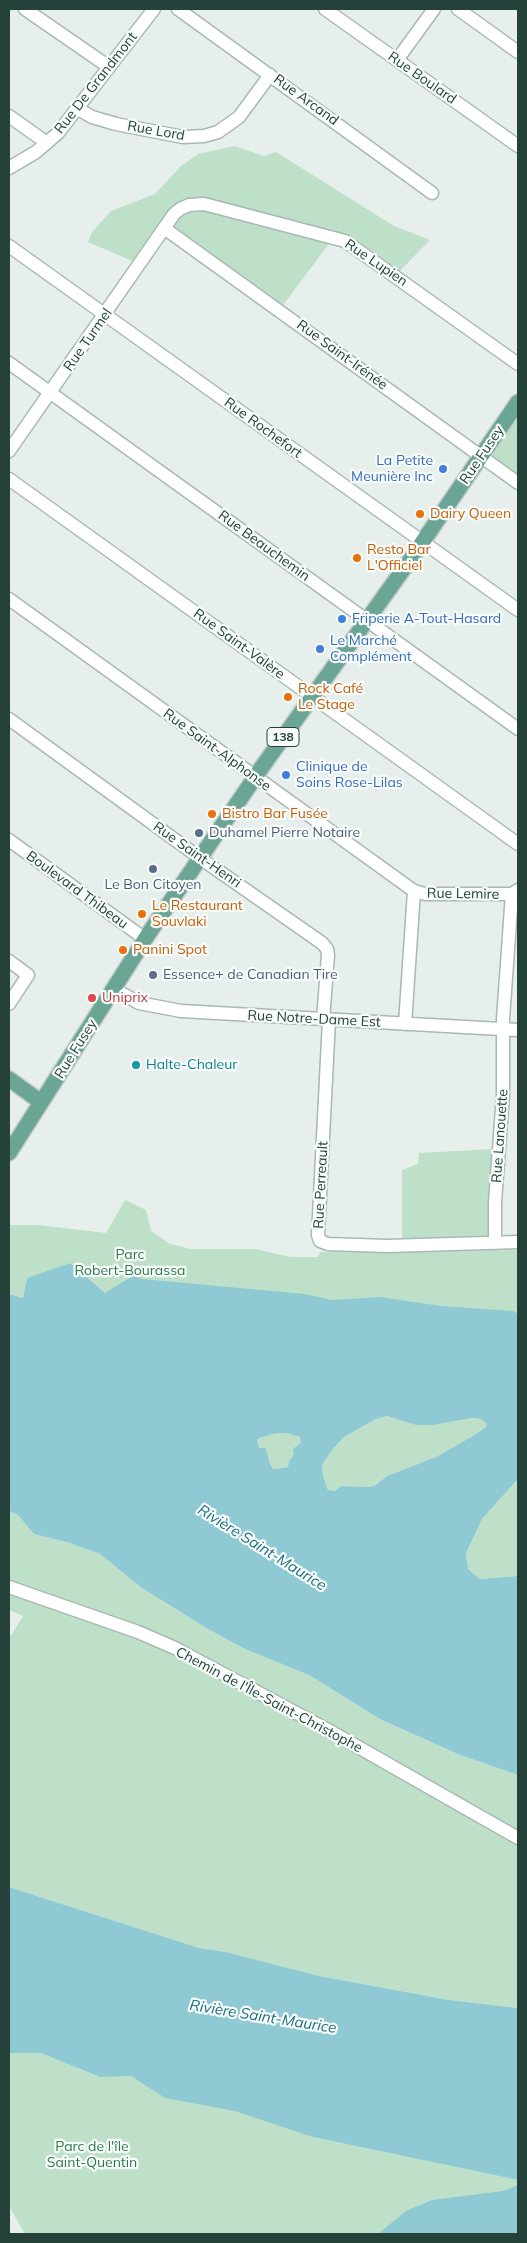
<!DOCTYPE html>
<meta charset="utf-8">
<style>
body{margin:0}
#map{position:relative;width:527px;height:2243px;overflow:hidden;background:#e6efeb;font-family:Mulish,sans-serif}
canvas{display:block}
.frame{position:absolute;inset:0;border:10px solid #24423a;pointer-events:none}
</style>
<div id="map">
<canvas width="527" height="2243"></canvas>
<div class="frame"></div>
</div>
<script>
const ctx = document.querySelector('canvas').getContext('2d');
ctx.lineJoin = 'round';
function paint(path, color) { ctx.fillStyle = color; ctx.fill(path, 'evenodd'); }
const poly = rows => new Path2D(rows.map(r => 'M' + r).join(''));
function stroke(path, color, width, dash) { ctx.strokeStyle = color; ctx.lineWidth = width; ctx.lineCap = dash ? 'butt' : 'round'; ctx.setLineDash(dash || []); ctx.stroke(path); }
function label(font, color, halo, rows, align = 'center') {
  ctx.font = font + ' Mulish,sans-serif'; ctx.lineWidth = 4.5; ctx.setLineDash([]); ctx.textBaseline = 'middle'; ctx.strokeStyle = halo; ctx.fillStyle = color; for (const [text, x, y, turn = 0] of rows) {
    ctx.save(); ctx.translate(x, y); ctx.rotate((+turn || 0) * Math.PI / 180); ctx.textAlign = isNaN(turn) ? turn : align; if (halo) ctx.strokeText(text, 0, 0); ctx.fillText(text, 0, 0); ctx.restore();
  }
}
const green = poly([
 [235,146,264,156,276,152,394,226,430,240,391,280,331,241,277,313,162,231,139,264,88,242,92,232,111,211,155,194,181,166,198,154],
 [518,412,518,481,487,458],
 [494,1149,491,1244,402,1243,402,1170,418,1164,419,1153],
 [125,1200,146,1210,151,1231,170,1244,191,1249,256,1249,291,1257,318,1257,320,1252,518,1250,518,1320,97,1300,70,1263,27,1278,23,1298,9,1294,9,1225,38,1225,106,1233],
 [387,1416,417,1425,433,1425,472,1418,481,1419,487,1424,485,1428,471,1437,436,1457,387,1476,377,1485,370,1487,341,1486,335,1491,328,1490,323,1476,322,1465,332,1450,344,1437,376,1419],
 [287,1433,300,1437,301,1443,289,1461,288,1467,273,1469,270,1464,267,1452,259,1448,257,1439,273,1434],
 [518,1479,518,1576,480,1579,468,1569,466,1553,482,1519],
 [9,1511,18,1515,34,1534,70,1543,100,1554,142,1588,208,1629,245,1649,309,1675,380,1719,460,1755,518,1775,518,2008,449,2000,319,1976,226,1952,199,1948,9,1887,9,1639,23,1616,9,1610],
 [9,2053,41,2053,100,2077,155,2065,313,2137,518,2180,518,2234,25,2234,9,2206]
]);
const water = poly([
 [70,1263,105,1293,134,1275,142,1279,304,1294,332,1300,380,1297,441,1306,513,1311,518,1314,518,1479,482,1519,466,1553,468,1569,480,1579,518,1576,518,1775,460,1755,380,1719,309,1675,245,1649,208,1629,142,1588,100,1554,70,1543,34,1534,18,1515,9,1511,9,1294,23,1298,27,1278],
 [387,1416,416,1425,433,1425,472,1418,481,1419,487,1424,485,1428,471,1437,436,1457,387,1476,376,1485,370,1487,341,1486,335,1491,328,1490,323,1476,322,1465,332,1450,344,1437,376,1419],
 [287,1433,300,1437,301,1443,293,1449,294,1454,289,1461,288,1467,273,1469,270,1464,267,1452,265,1448,259,1448,257,1439,273,1434],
 [9,1887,199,1948,226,1952,319,1976,449,2000,518,2008,518,2180,313,2137,235,2111,165,2098,131,2076,100,2077,41,2053,9,2053],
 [518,2185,518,2234,378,2234,406,2211,432,2200,503,2191]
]);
const minor = poly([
 [25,9,109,67],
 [178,9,432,193],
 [325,9,518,146],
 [458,9,518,52],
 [397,60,434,9],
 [78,109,92,117,116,124,183,137,204,136,218,132,239,117,270,75],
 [9,116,47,143],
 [9,168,36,152,58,133,154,9],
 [164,228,518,483],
 [9,246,518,610],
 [9,363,518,729],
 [9,451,174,214,180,209,189,205,204,204,345,241,518,364],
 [9,479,518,844],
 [9,599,414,891,405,1024],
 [9,719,200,858,322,943,327,949,328,955,323,1020],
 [9,840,145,939],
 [414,891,425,894,512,894],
 [9,961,28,975,9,1004],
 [114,989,139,1003,181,1011,518,1030],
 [329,1020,318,1235,320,1241,328,1244,387,1246,518,1242],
 [495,1243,495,1202,503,1095,503,1019,512,894,518,890],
 [9,1587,138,1632,175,1648,330,1731,518,1838]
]);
const major = poly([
 [9,1079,41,1102],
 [9,1153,149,933,262,767,415,553,518,402]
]);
const markers = [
 [443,469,5,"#3f7fe0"],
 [420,514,5,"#e8710a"],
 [357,558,5,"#e8710a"],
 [342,619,5,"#3f7fe0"],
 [320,649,5,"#3f7fe0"],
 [288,697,5,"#e8710a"],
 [286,775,5,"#3f7fe0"],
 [212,814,5,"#e8710a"],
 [199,833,5,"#5c6f8a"],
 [153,869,5,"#5c6f8a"],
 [142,914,5,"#e8710a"],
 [123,950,5,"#e8710a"],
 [153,975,5,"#5c6f8a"],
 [92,998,5,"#e0444e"],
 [136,1065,5,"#0f9aa8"]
];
const shields = [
 [283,737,32]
];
const shieldNames = [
 ["138",283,737]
];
const streetNames = [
 ["Rue Boulard",422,78,35],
 ["Rue De Grandmont",96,83,-52],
 ["Rue Arcand",306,100,36],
 ["Rue Lord",156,131,10],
 ["Rue Lupien",376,263,34],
 ["Rue Turmel",88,340,-55],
 ["Rue Saint-Irénée",342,355,36],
 ["Rue Rochefort",263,428,36],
 ["Rue Fusey",482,455,-56],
 ["Rue Beauchemin",264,546,36],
 ["Rue Saint-Valère",239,644,36],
 ["Rue Saint-Alphonse",217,750,36],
 ["Rue Saint-Henri",197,855,35],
 ["Boulevard Thibeau",77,890,36],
 ["Rue Lemire",463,894,1],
 ["Rue Notre-Dame Est",314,1019,3],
 ["Rue Fusey",76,1049,-58],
 ["Rue Lanouette",500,1136,-86],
 ["Rue Perreault",321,1185,-87],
 ["Chemin de l'Île-Saint-Christophe",269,1700,28]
];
const shopNames = [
 ["La Petite",433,461,"right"],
 ["Meunière Inc",433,477,"right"],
 ["Friperie A-Tout-Hasard",352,619],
 ["Le Marché",330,641],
 ["Complément",330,657],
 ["Clinique de",296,767],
 ["Soins Rose-Lilas",296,783]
];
const foodNames = [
 ["Dairy Queen",430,514],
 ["Resto Bar",367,550],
 ["L'Officiel",367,566],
 ["Rock Café",298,689],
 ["Le Stage",298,705],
 ["Bistro Bar Fusée",222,814],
 ["Le Restaurant",152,906],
 ["Souvlaki",152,922],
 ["Panini Spot",133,950]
];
const serviceNames = [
 ["Duhamel Pierre Notaire",209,833],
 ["Le Bon Citoyen",153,885,"center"],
 ["Essence+ de Canadian Tire",163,975]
];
const healthNames = [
 ["Uniprix",102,998]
];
const cultureNames = [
 ["Halte-Chaleur",146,1065]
];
const parkNames = [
 ["Parc",130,1255],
 ["Robert-Bourassa",130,1271],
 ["Parc de l'île",92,2147],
 ["Saint-Quentin",92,2163]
];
const waterNames = [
 ["Rivière Saint-Maurice",262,1548,32],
 ["Rivière Saint-Maurice",263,2017,9]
];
paint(green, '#bfe0c8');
paint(water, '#8ec9d4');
stroke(minor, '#a8b8b2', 15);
stroke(major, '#c2cac8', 18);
stroke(minor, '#fff', 12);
stroke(major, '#6aa596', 15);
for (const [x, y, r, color] of markers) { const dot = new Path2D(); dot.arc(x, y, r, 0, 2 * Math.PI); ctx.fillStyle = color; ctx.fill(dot); stroke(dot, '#f7fbf9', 2); }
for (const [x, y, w] of shields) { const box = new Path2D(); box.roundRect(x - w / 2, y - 9.5, w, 19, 4); ctx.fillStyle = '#f7fbf9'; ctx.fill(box); stroke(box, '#24423a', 1); }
label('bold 12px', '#24423a', null, shieldNames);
label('14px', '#24423a', '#f7fbf9', streetNames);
label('14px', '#366cbe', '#f7fbf9', shopNames, 'left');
label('14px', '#c56008', '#f7fbf9', foodNames, 'left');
label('14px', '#4e5e75', '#f7fbf9', serviceNames, 'left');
label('14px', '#be3a42', '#f7fbf9', healthNames, 'left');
label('14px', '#0d838f', '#f7fbf9', cultureNames, 'left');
label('14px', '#2d7a4b', '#f7fbf9', parkNames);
label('italic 15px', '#1c6f80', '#f7fbf9', waterNames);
</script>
